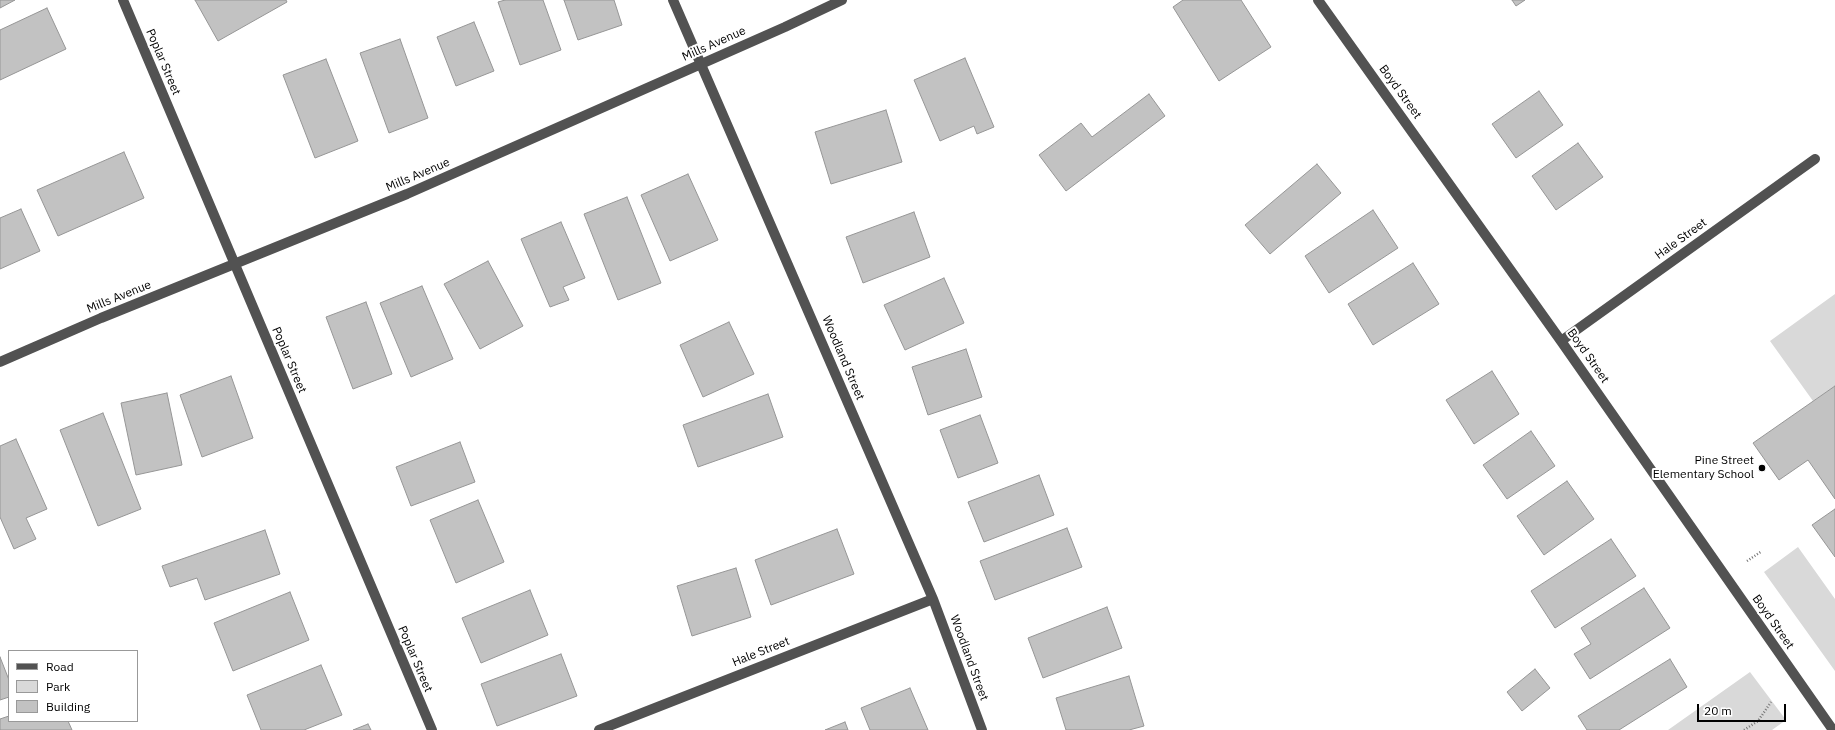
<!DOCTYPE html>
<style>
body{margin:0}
#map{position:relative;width:1835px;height:730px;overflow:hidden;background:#fff;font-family:"IBM Plex Sans",sans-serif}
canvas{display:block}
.legend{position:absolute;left:8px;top:650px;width:130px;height:72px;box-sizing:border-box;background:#fff;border:1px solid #999;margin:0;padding:5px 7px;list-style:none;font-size:12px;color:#000}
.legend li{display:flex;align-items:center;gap:8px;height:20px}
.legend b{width:20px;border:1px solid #999}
.scale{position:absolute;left:1697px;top:704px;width:89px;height:18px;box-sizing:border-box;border:2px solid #000;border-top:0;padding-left:5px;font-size:12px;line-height:14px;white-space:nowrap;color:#000;-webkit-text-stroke:3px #fff;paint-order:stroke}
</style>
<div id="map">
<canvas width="1835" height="730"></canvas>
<ul class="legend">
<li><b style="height:5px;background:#525252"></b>Road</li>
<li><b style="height:11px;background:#d9d9d9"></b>Park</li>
<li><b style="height:11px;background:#c2c2c2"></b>Building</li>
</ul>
<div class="scale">20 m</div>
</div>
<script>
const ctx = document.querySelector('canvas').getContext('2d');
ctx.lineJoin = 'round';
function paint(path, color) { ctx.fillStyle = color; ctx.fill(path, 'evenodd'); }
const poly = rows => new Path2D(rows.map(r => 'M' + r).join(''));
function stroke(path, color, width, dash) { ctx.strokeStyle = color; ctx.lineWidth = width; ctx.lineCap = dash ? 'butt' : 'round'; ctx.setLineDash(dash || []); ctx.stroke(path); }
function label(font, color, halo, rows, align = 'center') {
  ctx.font = font + ' "IBM Plex Sans",sans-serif'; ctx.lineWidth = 4; ctx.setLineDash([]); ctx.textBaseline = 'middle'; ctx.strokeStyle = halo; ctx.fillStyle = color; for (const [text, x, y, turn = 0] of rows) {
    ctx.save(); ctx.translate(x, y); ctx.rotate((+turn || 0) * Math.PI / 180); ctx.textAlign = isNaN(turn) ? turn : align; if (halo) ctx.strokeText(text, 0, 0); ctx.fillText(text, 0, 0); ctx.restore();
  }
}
const green = poly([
 [1835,294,1835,386,1813,401,1770,341],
 [1798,547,1835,599,1835,671,1764,572],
 [1750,672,1786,720,1772,730,1668,730]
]);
const building = poly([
 [0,0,15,0,0,8,0,0],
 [195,0,286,0,287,2,218,41,195,0],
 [505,0,543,0,561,50,520,65,498,2,505,0],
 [564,0,614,0,622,25,578,40,564,0],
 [1183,0,1241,0,1271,47,1219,81,1173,7,1183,0],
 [1512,0,1525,0,1516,6,1512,0],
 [47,8,66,49,0,80,0,30,47,8],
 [474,22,494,71,456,86,437,37,474,22],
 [400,39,428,118,389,133,360,53,400,39],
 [965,58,994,127,977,134,974,126,940,141,914,80,965,58],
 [326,59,358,141,315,158,283,75,326,59],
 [1539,91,1563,125,1516,158,1492,124,1539,91],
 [1149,94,1165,116,1066,191,1039,155,1081,123,1092,137,1149,94],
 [886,110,902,162,831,184,815,132,886,110],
 [1578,143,1603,177,1556,210,1532,176,1578,143],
 [124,152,144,198,58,236,37,190,124,152],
 [1317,164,1341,193,1270,254,1245,225,1317,164],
 [688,174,718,240,670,261,641,195,688,174],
 [627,197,661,283,618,300,584,214,627,197],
 [21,209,40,251,0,269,0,218,21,209],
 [1373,210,1398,248,1329,293,1305,256,1373,210],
 [914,212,930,257,863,283,846,237,914,212],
 [561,222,585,278,563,287,569,300,550,307,521,239,561,222],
 [488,261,523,326,480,349,444,284,488,261],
 [1413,263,1439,304,1373,345,1348,304,1413,263],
 [944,278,964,323,905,350,884,305,944,278],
 [422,286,453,359,411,377,380,303,422,286],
 [366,302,392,374,353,389,326,317,366,302],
 [729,322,754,374,703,397,680,345,729,322],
 [966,349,982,397,928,415,912,367,966,349],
 [1492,371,1519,414,1474,444,1446,400,1492,371],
 [231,376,253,438,202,457,180,395,231,376],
 [1835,386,1835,499,1808,460,1779,480,1753,443,1835,386],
 [167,393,182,465,136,475,121,403,167,393],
 [768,394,783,437,698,467,683,425,768,394],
 [103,413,141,509,98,526,60,430,103,413],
 [980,415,998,463,958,478,940,430,980,415],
 [1531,431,1555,466,1507,499,1483,465,1531,431],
 [16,439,47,509,26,518,36,539,14,549,0,517,0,446,16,439],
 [460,442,475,482,411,506,396,467,460,442],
 [1039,475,1054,515,984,542,968,502,1039,475],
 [1567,481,1594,519,1544,555,1517,516,1567,481],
 [478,500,504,562,456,583,430,520,478,500],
 [1835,509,1835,557,1812,525,1835,509],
 [1067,528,1082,567,995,600,980,561,1067,528],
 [837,529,854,574,771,605,755,560,837,529],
 [265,530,280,574,205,600,197,578,170,587,162,566,265,530],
 [1611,539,1636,576,1555,628,1531,591,1611,539],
 [736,568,751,617,692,636,677,586,736,568],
 [1644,588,1670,628,1590,679,1574,654,1591,644,1581,628,1644,588],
 [530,590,548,635,481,663,462,618,530,590],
 [290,592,309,640,233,671,214,623,290,592],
 [1107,607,1122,648,1043,678,1028,638,1107,607],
 [561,654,577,696,497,726,481,684,561,654],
 [0,657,9,680,9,697,0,700,0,657],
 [1670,659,1687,687,1619,730,1587,730,1578,716,1670,659],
 [321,665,342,715,304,730,261,730,247,695,321,665],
 [1535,669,1550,688,1522,711,1507,692,1535,669],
 [1129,676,1144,726,1129,730,1066,730,1056,698,1129,676],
 [910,688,928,730,870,730,861,708,910,688],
 [9,716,9,721,68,721,72,730,0,730,0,719,9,716],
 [845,722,848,730,825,730,845,722],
 [368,724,371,730,353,730,368,724]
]);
const path = poly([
 [1747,561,1762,551],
 [1744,730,1758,721,1771,702]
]);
const minor = poly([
 [123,0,432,730],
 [673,0,933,599,982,730],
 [1318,0,1561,341,1833,730],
 [1561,341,1815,159],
 [0,362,101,318,407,194,785,27,842,0],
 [599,730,933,599]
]);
const markers = [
 [1762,468,4,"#000"]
];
const streetNames = [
 ["Mills Avenue",714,44,-24],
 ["Poplar Street",163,62,67],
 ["Boyd Street",1400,92,54],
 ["Mills Avenue",418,175,-23],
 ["Hale Street",1681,239,-36],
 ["Mills Avenue",119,297,-22],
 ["Boyd Street",1588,356,55],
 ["Woodland Street",843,358,67],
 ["Poplar Street",289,360,67],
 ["Boyd Street",1773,622,55],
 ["Hale Street",761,652,-22],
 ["Woodland Street",969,658,70],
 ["Poplar Street",415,659,67]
];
const poiNames = [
 ["Pine Street",1754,461],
 ["Elementary School",1754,475]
];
paint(green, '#d9d9d9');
paint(building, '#c2c2c2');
stroke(building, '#969696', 1);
stroke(path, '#747474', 2.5, [1, 2]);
stroke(minor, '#525252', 10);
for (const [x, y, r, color] of markers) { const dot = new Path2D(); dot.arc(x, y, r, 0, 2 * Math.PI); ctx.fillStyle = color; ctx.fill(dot); stroke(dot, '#fff', 1.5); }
label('12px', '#000', '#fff', streetNames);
label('12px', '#000', '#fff', poiNames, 'right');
</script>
